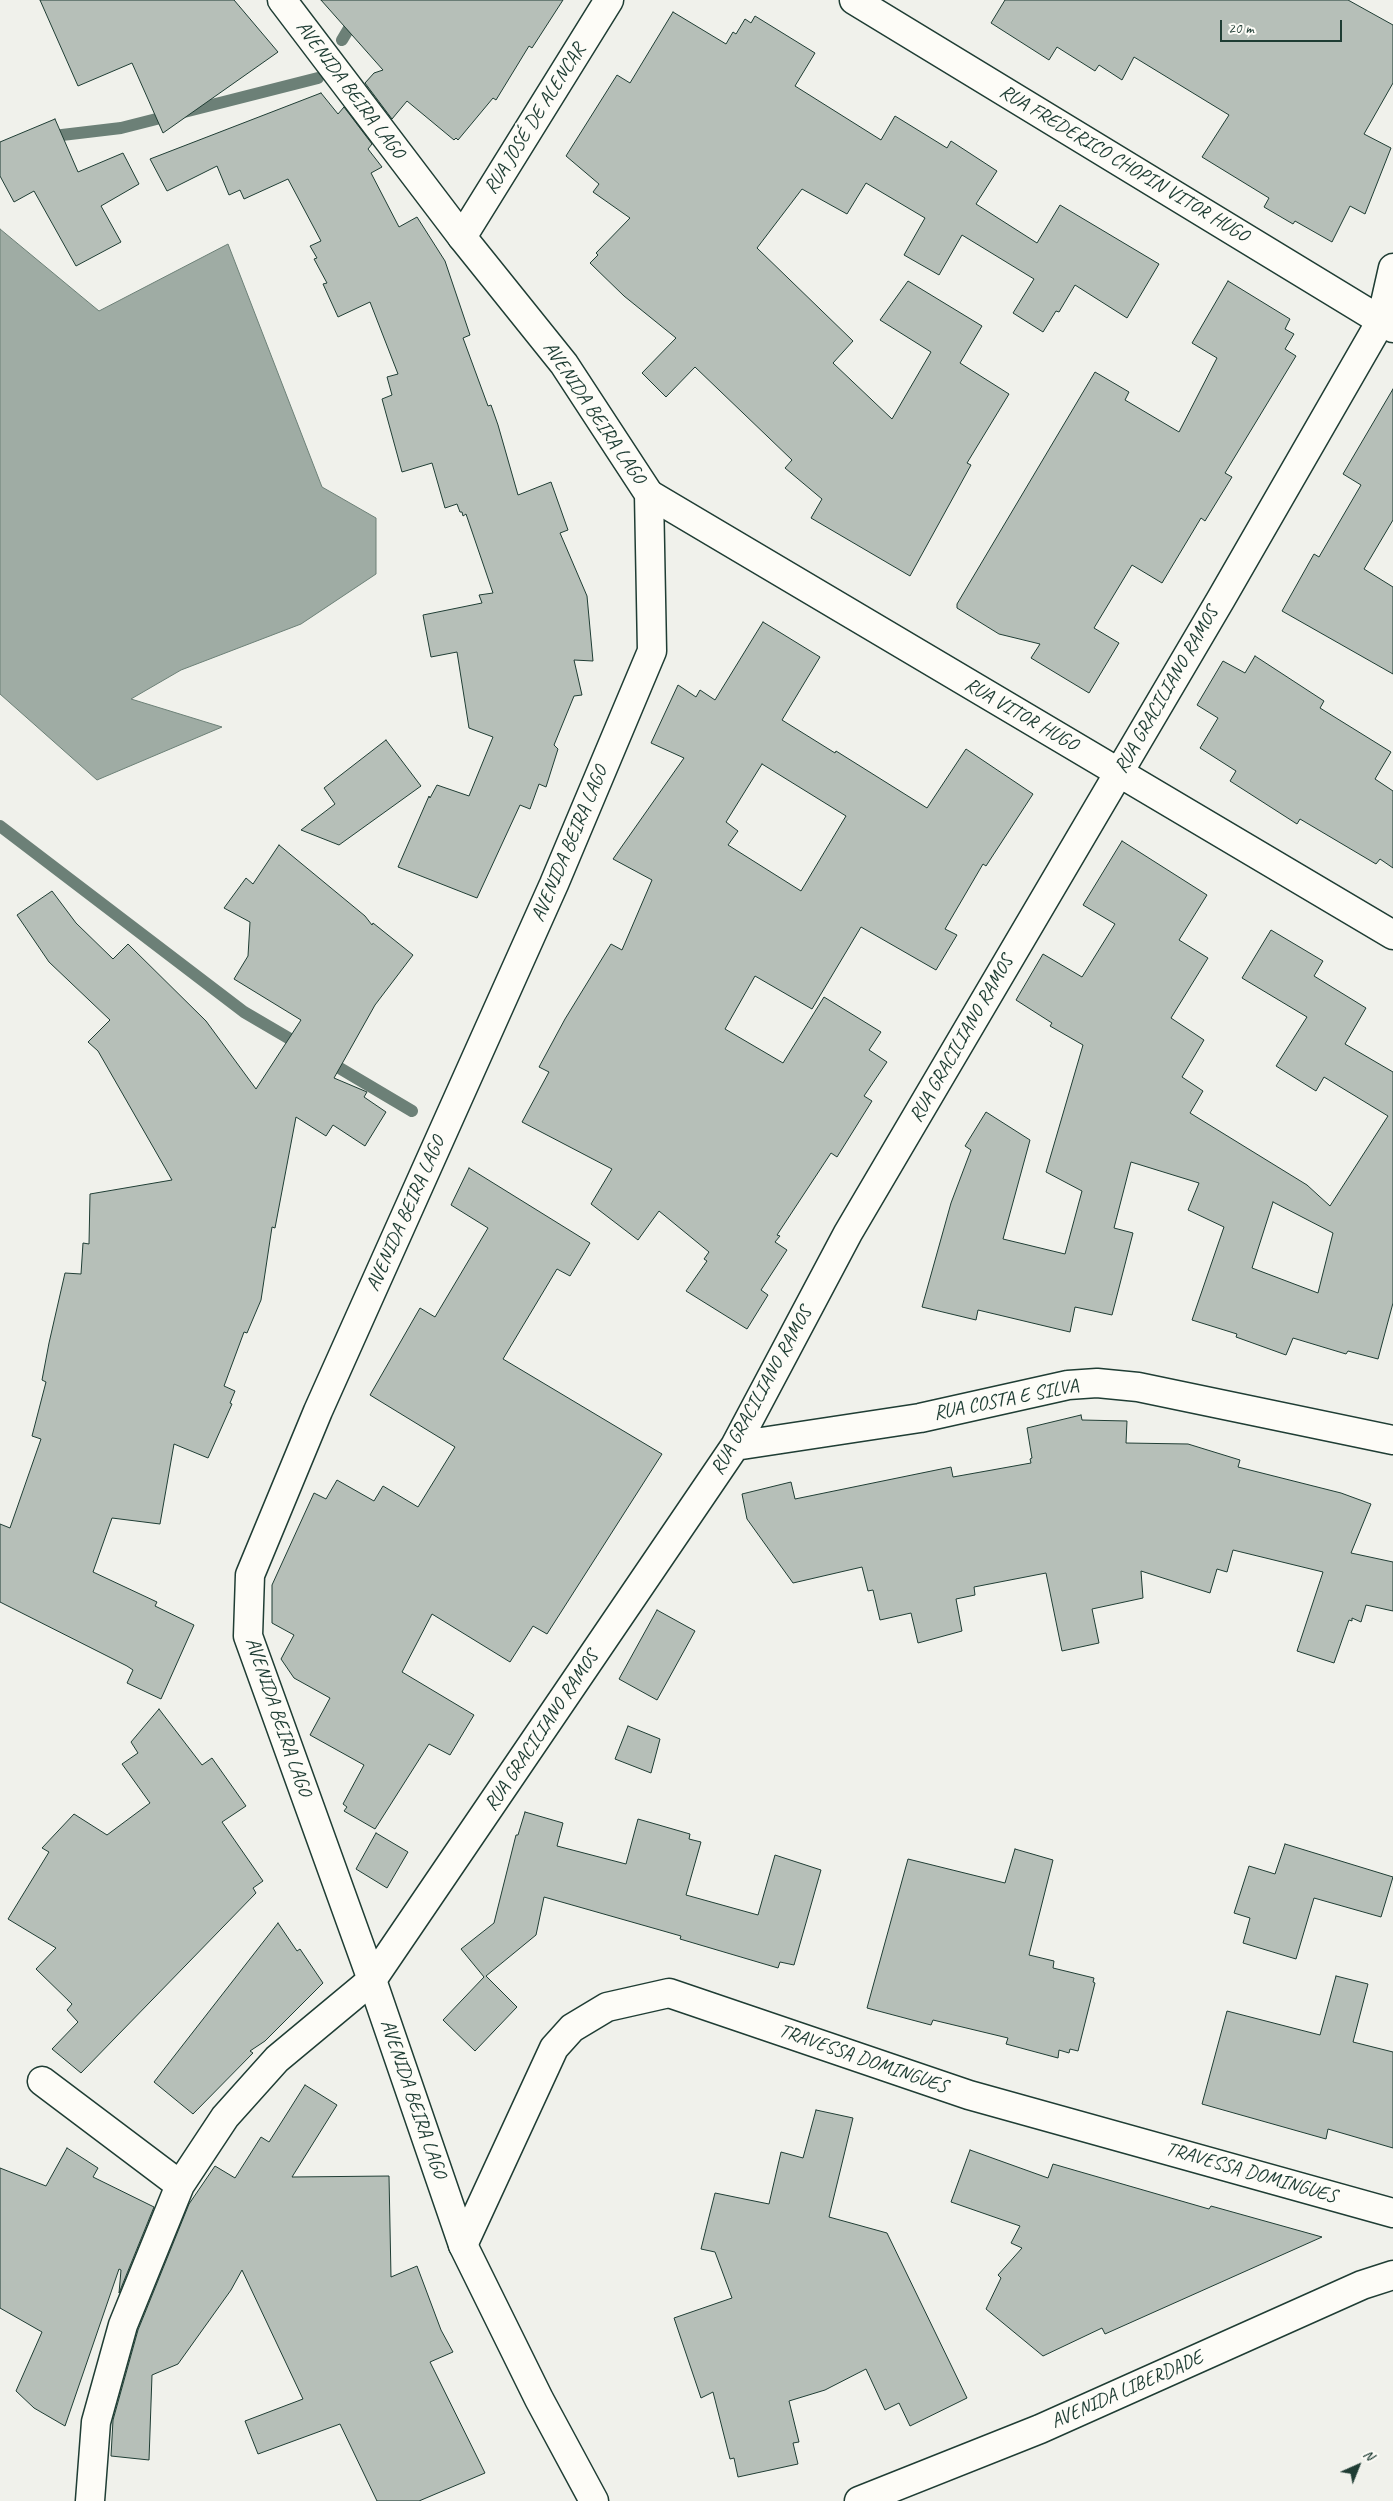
<!DOCTYPE html>
<meta charset="utf-8">
<style>
body{margin:0}
#map{position:relative;width:1393px;height:2501px;overflow:hidden;background:#f0f1eb;font-family:Caveat,sans-serif}
canvas{display:block}
.north{position:absolute;left:1333px;top:2441px;width:50px;height:50px;-webkit-text-stroke:4px #fdfcf7;paint-order:stroke;rotate:44deg;font-size:14px;font-weight:700;line-height:20px;text-align:center;color:#1f3d34}
.north::after{content:'';display:block;margin:auto;width:18px;height:22px;background:#1f3d34;clip-path:polygon(50% 0,100% 100%,50% 72%,0 100%)}
.scale{position:absolute;left:1220px;top:20px;width:122px;height:22px;box-sizing:border-box;border:2px solid #1f3d34;border-top:0;padding-left:6px;font-size:15px;line-height:18px;white-space:nowrap;color:#1f3d34;-webkit-text-stroke:4px #fdfcf7;paint-order:stroke}
</style>
<div id="map">
<canvas width="1393" height="2501"></canvas>
<div class="north">N</div>
<div class="scale">20 m</div>
</div>
<script>
const ctx = document.querySelector('canvas').getContext('2d');
ctx.lineJoin = 'round';
function paint(path, color) { ctx.fillStyle = color; ctx.fill(path, 'evenodd'); }
const poly = rows => new Path2D(rows.map(r => 'M' + r).join(''));
function stroke(path, color, width, dash) { ctx.strokeStyle = color; ctx.lineWidth = width; ctx.lineCap = dash ? 'butt' : 'round'; ctx.setLineDash(dash || []); ctx.stroke(path); }
function label(font, color, halo, rows, align = 'center') {
  ctx.font = font + ' Caveat,sans-serif'; ctx.lineWidth = 4.5; ctx.setLineDash([]); ctx.textBaseline = 'middle'; ctx.strokeStyle = halo; ctx.fillStyle = color; for (const [text, x, y, turn = 0] of rows) {
    ctx.save(); ctx.translate(x, y); ctx.rotate((+turn || 0) * Math.PI / 180); ctx.textAlign = isNaN(turn) ? turn : align; if (halo) ctx.strokeText(text, 0, 0); ctx.fillText(text, 0, 0); ctx.restore();
  }
}
const water = poly([
 [0,229,99,311,228,244,322,487,376,518,376,574,301,624,181,670,131,699,222,727,97,780,0,694,0,229]
]);
const stream = poly([
 [342,40,366,0],
 [45,137,121,128,318,78],
 [0,826,244,1012,302,1046],
 [326,1060,412,1111]
]);
const building = poly([
 [40,0,234,0,278,52,163,133,132,63,78,86,40,0],
 [321,0,563,0,532,48,529,46,496,100,493,98,458,140,456,138,454,140,407,101,392,119,365,83,374,73,383,70,321,0],
 [1005,0,1348,0,1393,25,1393,83,1364,134,1391,148,1365,214,1350,206,1332,242,1295,221,1293,224,1264,207,1269,198,1202,157,1229,115,1134,57,1122,80,1099,65,1095,71,1057,47,1049,60,991,23,1005,0],
 [673,12,726,44,733,32,736,34,745,19,751,23,755,16,815,53,795,86,881,140,895,116,947,148,951,141,997,171,976,204,1037,243,1060,205,1159,264,1127,318,1075,285,1059,312,1056,311,1043,332,1013,313,1034,279,962,235,939,275,904,255,925,218,866,183,847,214,802,189,757,248,853,341,833,363,892,419,931,352,880,320,908,281,982,326,960,363,1009,394,967,463,971,465,910,576,811,518,822,499,785,468,792,460,695,367,666,397,642,373,676,338,624,296,590,263,598,255,596,253,630,218,593,192,599,184,566,156,617,75,630,83,673,12],
 [321,93,338,114,344,107,372,144,368,149,382,167,371,173,399,227,417,217,445,261,470,335,463,338,488,406,491,405,498,425,518,495,551,482,568,530,560,533,587,596,593,661,574,660,582,695,574,696,554,745,558,749,546,787,539,784,530,809,520,805,477,898,398,867,429,796,430,798,437,785,469,796,493,737,469,728,457,652,431,657,423,615,482,603,479,595,493,593,466,514,463,516,462,512,460,512,457,504,445,508,432,463,402,472,382,399,392,395,387,377,398,374,370,302,338,317,323,284,327,283,314,259,317,258,310,246,321,241,288,179,244,199,240,190,229,195,217,166,167,191,150,159,321,93],
 [55,119,78,172,123,153,139,184,101,206,121,242,76,266,34,191,14,202,0,176,0,142,55,119],
 [1228,281,1290,319,1285,329,1294,334,1285,349,1296,356,1225,473,1232,477,1205,521,1201,518,1162,583,1132,565,1094,628,1119,643,1089,693,1031,658,1040,644,999,634,957,608,957,604,1095,372,1129,392,1125,400,1179,432,1217,358,1192,343,1228,281],
 [1393,389,1393,520,1364,569,1393,587,1393,674,1282,611,1314,554,1319,557,1361,485,1343,474,1393,389],
 [763,622,820,657,782,720,835,753,836,751,927,808,966,749,1033,794,986,866,983,864,945,929,957,935,936,970,861,927,812,1009,755,976,725,1029,783,1063,824,997,881,1032,869,1050,887,1062,864,1096,872,1101,837,1157,831,1153,777,1235,780,1236,775,1242,787,1250,761,1290,768,1295,747,1329,686,1291,707,1261,704,1259,709,1252,659,1211,638,1240,591,1204,612,1169,522,1122,549,1072,539,1067,565,1019,611,944,622,950,652,880,613,859,684,758,651,743,678,685,696,697,700,690,715,700,763,622],
 [762,764,846,816,801,891,728,845,738,831,726,822,762,764],
 [1255,656,1324,701,1320,708,1391,752,1375,779,1393,791,1393,868,1380,859,1376,864,1300,819,1297,824,1230,781,1236,771,1200,748,1218,718,1197,705,1223,661,1245,673,1255,656],
 [386,740,421,786,339,845,301,830,335,804,324,788,386,740],
 [1122,841,1207,895,1179,940,1208,958,1171,1018,1204,1040,1182,1077,1203,1091,1190,1113,1307,1185,1330,1206,1388,1116,1324,1077,1316,1091,1276,1066,1307,1017,1242,978,1271,930,1323,961,1314,976,1366,1008,1345,1044,1393,1072,1393,1303,1378,1359,1348,1351,1346,1354,1293,1338,1286,1355,1236,1337,1237,1334,1192,1320,1224,1227,1188,1210,1199,1183,1131,1162,1114,1228,1133,1233,1112,1315,1075,1307,1070,1332,978,1310,976,1320,922,1307,951,1203,971,1150,965,1146,986,1112,1030,1140,1003,1239,1065,1254,1082,1191,1046,1172,1083,1045,1050,1026,1052,1023,1016,1000,1043,954,1082,977,1115,924,1083,905,1122,841],
 [1273,1202,1333,1233,1318,1293,1252,1268,1273,1202],
 [279,845,365,916,372,925,373,923,413,955,375,1005,334,1078,367,1092,364,1097,386,1112,365,1146,333,1125,326,1136,296,1117,275,1228,272,1227,261,1300,247,1333,244,1332,224,1386,235,1391,230,1403,232,1404,208,1458,174,1444,160,1524,112,1518,93,1572,157,1602,155,1606,194,1625,161,1699,127,1683,133,1670,127,1666,0,1602,0,1524,10,1528,41,1439,32,1436,46,1382,42,1380,49,1343,65,1273,81,1274,83,1243,89,1244,90,1194,172,1180,98,1051,88,1042,110,1020,49,962,17,915,52,891,76,923,113,959,128,944,206,1021,256,1089,301,1020,234,979,248,956,250,922,224,908,246,878,253,884,279,845],
 [469,1168,590,1243,570,1276,557,1269,503,1359,662,1454,547,1634,533,1626,510,1662,432,1614,402,1672,474,1715,450,1755,429,1744,375,1829,344,1811,347,1807,343,1804,364,1765,310,1735,330,1698,294,1678,281,1659,294,1635,272,1623,272,1585,314,1493,326,1499,337,1480,374,1501,383,1486,418,1507,455,1447,370,1395,420,1308,435,1317,488,1228,451,1205,469,1168],
 [1081,1415,1082,1420,1127,1421,1126,1443,1188,1444,1240,1460,1238,1467,1341,1493,1371,1504,1351,1553,1393,1562,1393,1611,1366,1605,1361,1622,1352,1618,1352,1621,1349,1620,1334,1663,1297,1651,1323,1572,1233,1550,1227,1572,1217,1569,1210,1593,1141,1571,1143,1598,1092,1609,1099,1643,1062,1651,1046,1573,974,1587,975,1595,956,1599,962,1631,918,1643,911,1613,880,1620,873,1590,868,1591,862,1567,793,1583,747,1519,742,1494,791,1482,795,1499,951,1467,953,1477,1031,1463,1030,1459,1032,1458,1027,1428,1081,1415],
 [657,1610,695,1631,657,1700,619,1679,657,1610],
 [159,1709,202,1765,212,1758,246,1806,222,1822,263,1881,253,1888,256,1893,81,2073,52,2049,78,2022,67,2010,72,2004,36,1969,56,1948,8,1919,49,1852,42,1848,74,1814,107,1835,150,1803,122,1764,138,1753,131,1742,159,1709],
 [628,1726,660,1739,651,1773,615,1759,628,1726],
 [525,1812,563,1823,557,1846,626,1864,638,1819,690,1834,689,1839,701,1842,686,1895,758,1915,775,1855,821,1870,794,1965,780,1962,778,1968,680,1939,681,1936,544,1897,536,1935,486,1976,517,2007,475,2051,443,2020,484,1977,461,1949,494,1923,516,1835,518,1835,525,1812],
 [376,1833,408,1852,387,1888,356,1869,376,1833],
 [1285,1844,1393,1877,1381,1917,1314,1898,1296,1959,1243,1943,1250,1918,1234,1913,1249,1866,1275,1874,1285,1844],
 [1015,1849,1053,1860,1029,1955,1054,1961,1053,1968,1094,1978,1093,1982,1095,1983,1078,2051,1070,2049,1069,2053,1059,2050,1058,2058,1006,2044,1008,2038,933,2020,931,2025,867,2008,908,1859,1005,1883,1015,1849],
 [278,1923,297,1951,300,1949,323,1983,265,2041,250,2051,253,2053,193,2114,154,2082,278,1923],
 [1336,1976,1368,1984,1353,2042,1393,2052,1393,2148,1328,2129,1326,2139,1202,2104,1227,2011,1320,2035,1336,1976],
 [305,2085,337,2105,292,2177,389,2176,391,2277,417,2266,441,2330,453,2352,430,2362,485,2473,419,2501,377,2501,340,2424,258,2454,245,2421,303,2399,242,2270,231,2290,178,2364,152,2375,149,2460,111,2456,113,2420,138,2330,189,2204,215,2166,235,2178,261,2137,269,2142,305,2085],
 [816,2110,853,2118,829,2217,887,2233,967,2398,910,2426,899,2403,885,2410,866,2369,825,2390,789,2401,799,2442,793,2443,798,2464,738,2477,734,2458,730,2459,713,2392,701,2398,674,2318,732,2298,715,2252,701,2249,715,2193,769,2204,781,2152,803,2158,816,2110],
 [67,2148,98,2168,93,2177,154,2207,119,2293,121,2270,119,2269,65,2426,34,2408,16,2391,42,2332,0,2308,0,2168,46,2186,67,2148],
 [970,2150,1048,2178,1053,2164,1209,2209,1211,2206,1322,2237,1105,2334,1102,2328,1043,2356,986,2309,1001,2278,998,2275,1022,2248,1011,2243,1020,2226,951,2202,970,2150]
]);
const minor = poly([
 [854,0,1393,328],
 [462,237,609,0],
 [649,494,1393,935],
 [735,1446,920,1418,1068,1385,1097,1383,1138,1387,1393,1440],
 [42,2081,180,2185],
 [463,2245,554,2048,572,2028,607,2007,669,1993,969,2095,1393,2213],
 [90,2501,96,2422,123,2325,180,2185,225,2117,277,2059,372,1980,735,1446,848,1233,1221,599,1381,321,1393,268]
]);
const secondary = poly([
 [282,0,462,237,564,364,649,494,652,651,554,884,318,1411,250,1575,248,1636,372,1980,463,2245,539,2399,594,2501],
 [859,2501,1040,2429,1362,2285,1393,2275]
]);
const streetNames = [
 ["AVENIDA BEIRA LAGO",350,90,53],
 ["RUA JOSÉ DE ALENCAR",535,119,-58],
 ["RUA FREDERICO CHOPIN VITOR HUGO",1124,164,31],
 ["AVENIDA BEIRA LAGO",594,413,56],
 ["RUA GRACILIANO RAMOS",1167,690,-60],
 ["RUA VITOR HUGO",1021,715,30],
 ["AVENIDA BEIRA LAGO",570,844,-67],
 ["RUA GRACILIANO RAMOS",962,1039,-60],
 ["AVENIDA BEIRA LAGO",406,1214,-66],
 ["RUA GRACILIANO RAMOS",762,1391,-61],
 ["RUA COSTA E SILVA",1006,1400,-11],
 ["AVENIDA BEIRA LAGO",278,1717,71],
 ["RUA GRACILIANO RAMOS",542,1731,-56],
 ["TRAVESSA DOMINGUES",863,2059,19],
 ["AVENIDA BEIRA LAGO",413,2099,71],
 ["TRAVESSA DOMINGUES",1251,2173,16],
 ["AVENIDA LIBERDADE",1127,2390,-24]
];
paint(water, '#9faca4');
stroke(water, '#6c8077', 1);
stroke(stream, '#6c8077', 12);
paint(building, '#b6bfb8');
stroke(building, '#1f3d34', 1);
stroke(minor, '#1f3d34', 31);
stroke(secondary, '#1f3d34', 31);
stroke(minor, '#fdfcf7', 28);
stroke(secondary, '#fdfcf7', 28);
label('20px', '#1f3d34', '#fdfcf7', streetNames);
</script>
